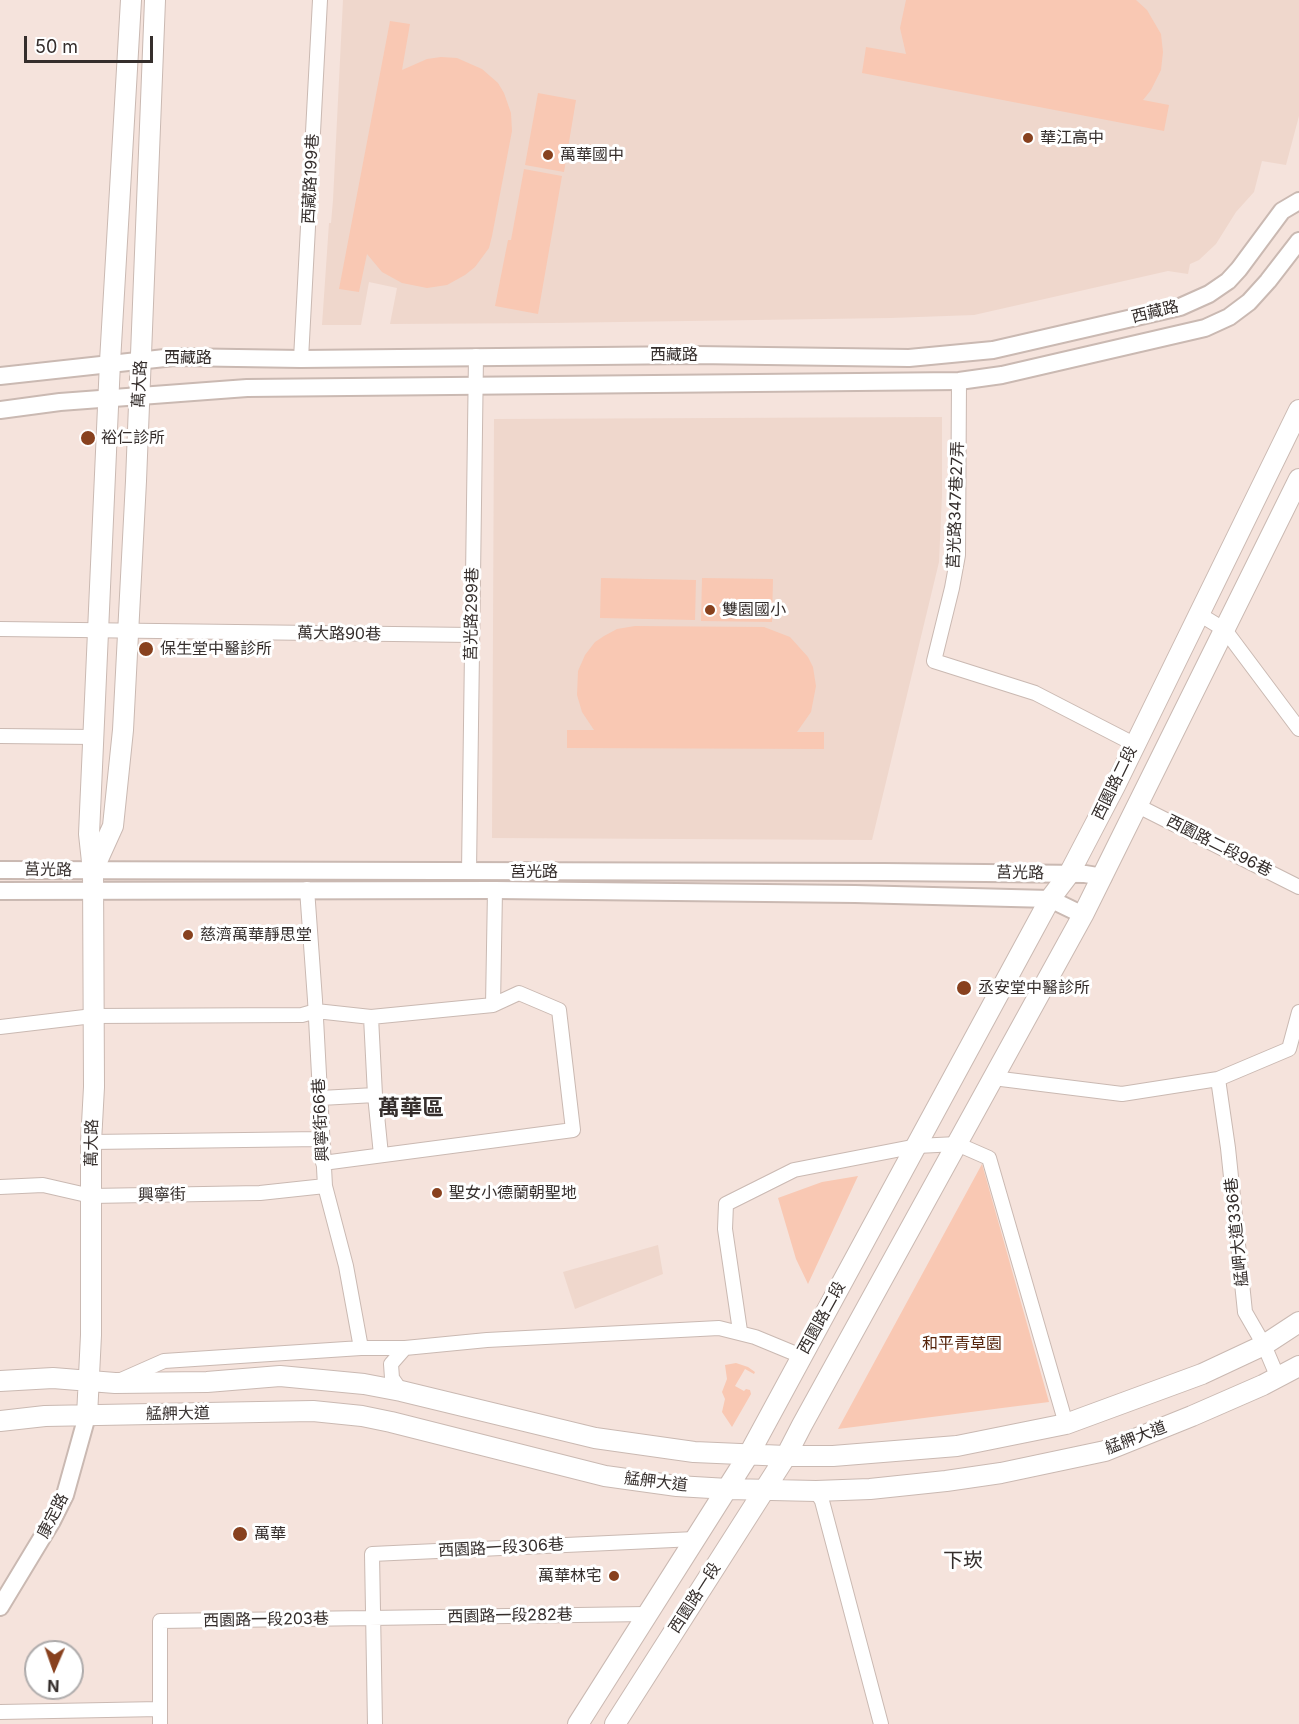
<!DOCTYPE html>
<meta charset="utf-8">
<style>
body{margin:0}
#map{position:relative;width:1299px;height:1724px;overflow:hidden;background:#f5e3dc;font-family:Inter,sans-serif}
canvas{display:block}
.north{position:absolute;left:24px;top:1640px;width:60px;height:60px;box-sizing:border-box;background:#fff;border:2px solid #aeabab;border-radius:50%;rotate:182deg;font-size:16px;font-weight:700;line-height:24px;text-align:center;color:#352e2c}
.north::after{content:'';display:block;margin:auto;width:21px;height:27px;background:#88411e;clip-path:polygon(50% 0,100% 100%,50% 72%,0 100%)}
.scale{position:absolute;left:24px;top:36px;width:129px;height:27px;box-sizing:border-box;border:3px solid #352e2c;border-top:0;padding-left:8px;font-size:18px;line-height:21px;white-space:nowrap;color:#352e2c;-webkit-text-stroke:4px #fff;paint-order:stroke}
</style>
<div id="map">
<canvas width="1299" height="1724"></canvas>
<div class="north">N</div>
<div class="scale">50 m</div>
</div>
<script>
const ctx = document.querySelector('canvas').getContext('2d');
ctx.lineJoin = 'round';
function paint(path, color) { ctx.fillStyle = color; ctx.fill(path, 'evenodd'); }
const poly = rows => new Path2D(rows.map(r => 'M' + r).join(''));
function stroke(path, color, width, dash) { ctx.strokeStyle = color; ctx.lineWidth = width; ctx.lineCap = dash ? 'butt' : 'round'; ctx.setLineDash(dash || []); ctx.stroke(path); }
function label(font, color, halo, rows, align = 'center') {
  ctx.font = font + ' Inter,"Noto Sans TC",sans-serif'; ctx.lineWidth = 6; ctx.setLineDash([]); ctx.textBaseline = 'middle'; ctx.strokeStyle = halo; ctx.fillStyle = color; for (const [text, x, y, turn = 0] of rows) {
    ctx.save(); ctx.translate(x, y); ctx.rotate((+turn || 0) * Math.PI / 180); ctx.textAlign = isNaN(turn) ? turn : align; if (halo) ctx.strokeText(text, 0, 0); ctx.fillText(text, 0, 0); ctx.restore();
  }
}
const built = poly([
 [343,0,1299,0,1299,116,1286,165,1262,161,1254,192,1236,212,1216,244,1199,260,1190,264,1188,274,1168,271,974,315,891,318,552,323,390,324,397,288,369,282,361,325,322,325,329,223,331,223,333,200],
 [942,417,942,495,939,562,872,840,492,838,494,419],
 [658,1245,663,1274,575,1309,563,1272]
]);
const green = poly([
 [906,0,1136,0,1147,10,1161,34,1163,52,1161,70,1151,90,1143,100,1169,105,1164,131,862,73,866,47,906,54,900,28],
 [390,21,410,24,402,70,427,59,441,57,457,58,482,69,498,83,504,93,511,113,512,131,492,236,489,248,475,267,465,275,447,285,427,288,402,283,382,272,367,254,359,292,339,289],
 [538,93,576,100,564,172,525,165],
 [524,169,562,176,538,314,495,306,508,240,511,240],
 [601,578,696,580,695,620,600,618],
 [702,578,773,579,772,622,701,621],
 [635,626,764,627,790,637,808,657,813,667,816,686,811,712,797,732,824,732,824,749,567,748,567,730,594,730,582,712,577,695,578,671,585,655,595,642,604,636,617,629],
 [982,1164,1049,1402,838,1429],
 [858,1176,808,1284,796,1259,778,1198,822,1182],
 [736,1363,748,1367,755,1372,754,1374,745,1369,735,1386,744,1391,746,1389,750,1390,751,1394,732,1427,722,1412,725,1399,722,1392,727,1379,725,1365]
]);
const minor = poly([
 [301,359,320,0],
 [959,381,958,555,952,588,934,661,1035,693,1134,744],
 [1199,614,1225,630,1299,729],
 [0,629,472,635],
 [0,736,94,737],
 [1138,806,1299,887],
 [469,872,476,356],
 [307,889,315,1000,325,1186,346,1266,361,1348],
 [371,1017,375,1095,381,1155],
 [0,1027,93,1016,302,1015,316,1011,371,1017,493,1005,495,890],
 [993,1078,1122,1094,1218,1079,1289,1049,1299,1012],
 [1218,1079,1228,1148,1245,1312,1264,1345,1278,1378],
 [321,1098,375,1095],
 [91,1142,321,1139],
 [323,1163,573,1130,559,1010,519,993,493,1005],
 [0,1187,43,1185,91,1196,260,1193,325,1186],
 [740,1331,725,1229,726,1204,794,1170,917,1146,957,1144,989,1158,1066,1424],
 [121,1380,164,1361,361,1348,405,1348,487,1340,719,1328,755,1337,801,1356],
 [401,1391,392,1378,391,1364,405,1348],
 [816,1491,822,1501,881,1724],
 [0,1712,160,1709],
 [160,1724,160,1621,647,1614],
 [375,1724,372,1554,695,1539]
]);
const tertiary = poly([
 [0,376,174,357,301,359,696,355,909,358,993,350,1180,307,1209,294,1228,281,1239,269,1282,211,1299,201],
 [0,410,60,402,247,388,959,381,1002,375,1205,328,1229,317,1249,302,1268,281,1299,241],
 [0,870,884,872,1085,874,1103,877],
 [0,891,495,890,855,894,1050,899,1083,915],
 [0,1607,52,1521,65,1495,87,1416]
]);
const secondary = poly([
 [94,868,113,826,123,730,136,481,155,0],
 [0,1381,53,1378,115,1383,207,1382,280,1376,364,1384,401,1391,595,1438,694,1452,786,1456,833,1456,957,1446,1066,1424,1202,1374,1264,1345,1299,1322],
 [87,1416,91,1335,91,1142,94,1087,93,871,89,834,110,362,131,0],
 [0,1421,45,1416,313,1411,362,1416,391,1422,605,1476,677,1486,728,1489,816,1491,870,1489,946,1481,1001,1473,1105,1451,1192,1416,1263,1385,1299,1366],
 [578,1724,749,1454,1050,899,1069,874,1115,786,1299,410],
 [615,1724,786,1456,802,1425,1083,915,1299,479]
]);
const markers = [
 [1028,138,6,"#88411e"],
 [548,155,6,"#88411e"],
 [88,438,8,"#88411e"],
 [710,610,6,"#88411e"],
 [146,649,8,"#88411e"],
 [188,935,6,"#88411e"],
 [964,988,8,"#88411e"],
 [437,1193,6,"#88411e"],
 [240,1534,8,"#88411e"],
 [614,1576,6,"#88411e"]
];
const poiNames = [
 ["華江高中",1040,138],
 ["萬華國中",560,155],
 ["裕仁診所",101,438],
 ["雙園國小",722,610],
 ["保生堂中醫診所",160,649],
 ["慈濟萬華靜思堂",200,935],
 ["丞安堂中醫診所",978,988],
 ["聖女小德蘭朝聖地",449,1193],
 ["萬華",254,1534],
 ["萬華林宅",602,1576,"right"]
];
const streetNames = [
 ["西藏路199巷",311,179,-87],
 ["西藏路",1155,312,-14],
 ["西藏路",674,355],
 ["西藏路",188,358],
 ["萬大路",140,384,-87],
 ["莒光路347巷27弄",956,505,-88],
 ["莒光路299巷",472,614,-89],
 ["萬大路90巷",339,634,1],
 ["西園路二段",1115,783,-64],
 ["西園路二段96巷",1219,846,27],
 ["莒光路",48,870,1],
 ["莒光路",534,872],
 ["莒光路",1020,873,1],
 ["興寧街66巷",321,1120,-93],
 ["萬大路",92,1143,-89],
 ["興寧街",162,1195,-1],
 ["艋岬大道336巷",1237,1232,-96],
 ["西園路二段",822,1318,-61],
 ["艋舺大道",178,1414,-1],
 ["艋舺大道",1136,1438,-21],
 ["艋舺大道",656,1482,7],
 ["康定路",53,1516,-63],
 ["西園路一段306巷",501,1548,-3],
 ["西園路一段",695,1598,-57],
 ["西園路一段282巷",510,1616,-1],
 ["西園路一段203巷",266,1620,-1]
];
const parkNames = [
 ["和平青草園",962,1344]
];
const quarterNames = [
 ["下崁",963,1561]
];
const districtNames = [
 ["萬華區",411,1108]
];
paint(built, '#efd7cc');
paint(green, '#f9c8b3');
stroke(minor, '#cab9b2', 16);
stroke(tertiary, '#cab9b2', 20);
stroke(secondary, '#cab9b2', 22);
stroke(minor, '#fff', 14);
stroke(tertiary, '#fff', 16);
stroke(secondary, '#fff', 20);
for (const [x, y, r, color] of markers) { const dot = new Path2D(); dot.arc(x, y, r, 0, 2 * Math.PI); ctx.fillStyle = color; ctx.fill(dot); stroke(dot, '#fff', 2); }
label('16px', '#352e2c', '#fff', poiNames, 'left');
label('16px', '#352e2c', '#fff', streetNames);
label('16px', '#56240b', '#fff', parkNames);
label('20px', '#352e2c', '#fff', quarterNames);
label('bold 22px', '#352e2c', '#fff', districtNames);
</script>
